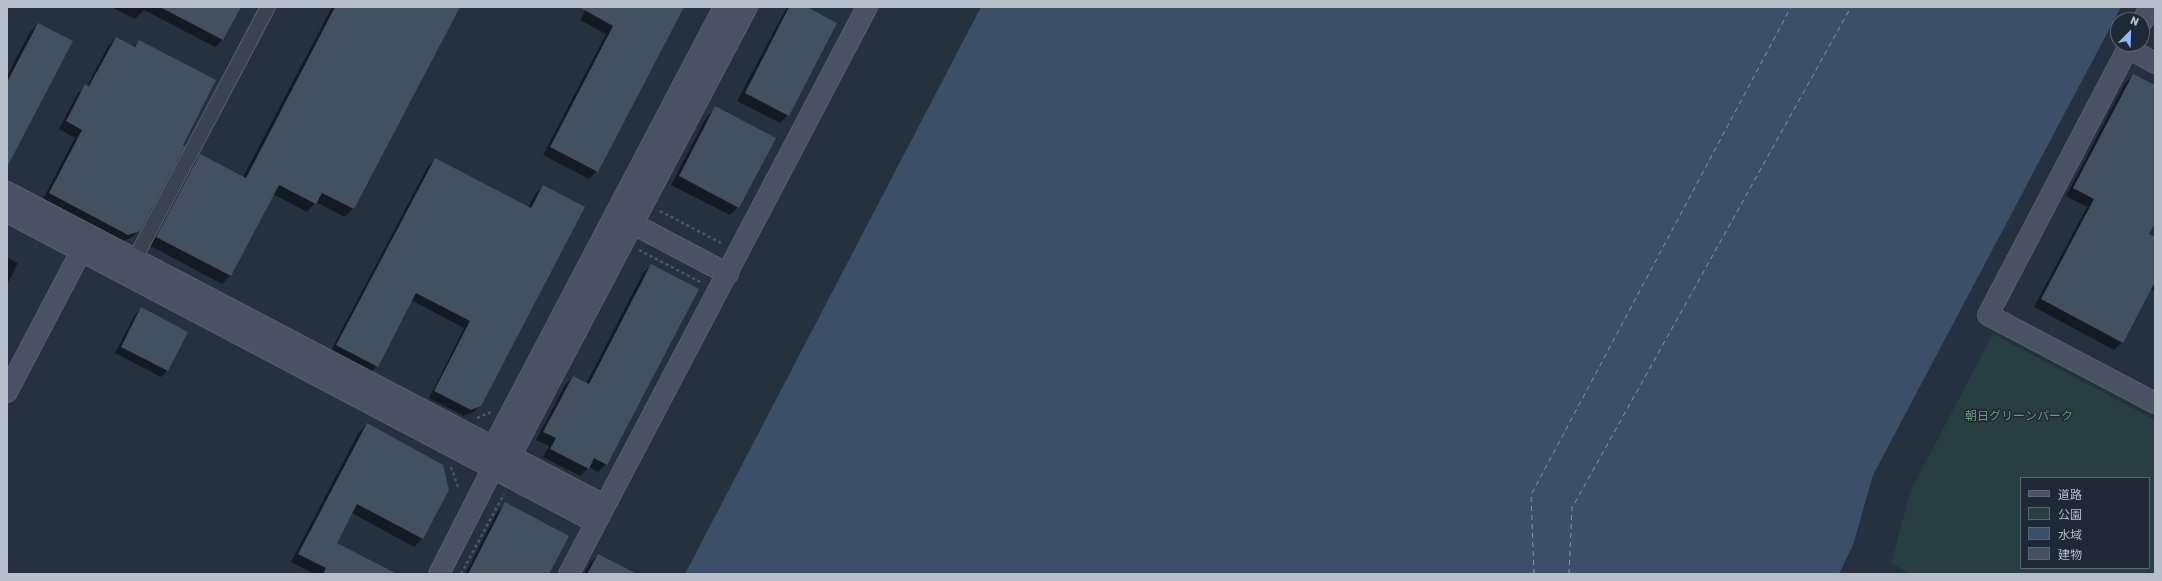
<!DOCTYPE html>
<meta charset="utf-8">
<style>
body{margin:0}
#map{position:relative;width:2162px;height:581px;overflow:hidden;background:#263140;font-family:Rubik,"Noto Sans JP",sans-serif}
canvas{display:block}
.frame{position:absolute;inset:0;border:8px solid #b6beca;pointer-events:none}
.legend{position:absolute;left:2020px;top:477px;width:130px;height:92px;box-sizing:border-box;background:#1f2835;border:1px solid #5b6471;margin:0;padding:5px 7px;list-style:none;font-size:12px;color:#b6beca}
.legend li{display:flex;align-items:center;gap:8px;height:20px}
.legend b{width:20px;border:1px solid #5b6471}
.north{position:absolute;left:2110px;top:12px;width:40px;height:40px;box-sizing:border-box;background:#1f2835;border:1px solid #5b6471;border-radius:50%;rotate:23deg;font-size:11px;font-weight:700;line-height:16px;text-align:center;color:#b6beca}
.north::after{content:'';display:block;margin:auto;width:14px;height:18px;background:#8fb9f7;clip-path:polygon(50% 0,100% 100%,50% 72%,0 100%)}
</style>
<div id="map">
<canvas width="2162" height="581"></canvas>
<div class="frame"></div>
<ul class="legend">
<li><b style="height:5px;background:#485263"></b>道路</li>
<li><b style="height:11px;background:#283f41"></b>公園</li>
<li><b style="height:11px;background:#3c4f69"></b>水域</li>
<li><b style="height:11px;background:#42505f"></b>建物</li>
</ul>
<div class="north">N</div>
</div>
<script>
const ctx = document.querySelector('canvas').getContext('2d');
ctx.lineJoin = 'round';
function paint(path, color) { ctx.fillStyle = color; ctx.fill(path, 'evenodd'); }
const poly = rows => new Path2D(rows.map(r => 'M' + r).join(''));
function stroke(path, color, width, dash) { ctx.strokeStyle = color; ctx.lineWidth = width; ctx.lineCap = dash ? 'butt' : 'round'; ctx.setLineDash(dash || []); ctx.stroke(path); }
function label(font, color, halo, rows, align = 'center') {
  ctx.font = font + ' Rubik,"Noto Sans JP",sans-serif'; ctx.lineWidth = 3; ctx.setLineDash([]); ctx.textBaseline = 'middle'; ctx.strokeStyle = halo; ctx.fillStyle = color; for (const [text, x, y, turn = 0] of rows) {
    ctx.save(); ctx.translate(x, y); ctx.rotate((+turn || 0) * Math.PI / 180); ctx.textAlign = isNaN(turn) ? turn : align; if (halo) ctx.strokeText(text, 0, 0); ctx.fillText(text, 0, 0); ctx.restore();
  }
}
const green = poly([
 [1993,334,2155,420,2155,574,1911,574,1891,563,1911,490],
 [2021,478,2149,478,2149,568,2021,568]
]);
const water = poly([
 [981,7,2121,7,1873,475,1853,545,1839,574,685,574]
]);
const shadow = poly([
 [111,7,239,7,222,40,215,47,144,10,135,19],
 [332,7,459,7,353,208,345,217,316,202,307,212,273,194,230,276,222,284,149,245,192,163,200,155,243,177],
 [587,7,683,7,597,171,589,179,543,155,606,34,580,20],
 [787,7,805,7,788,115,780,123,737,101],
 [38,24,7,164,7,76,30,32],
 [116,38,133,47,139,41,139,230,131,238,120,242,42,201,75,138,59,129,78,93,87,86,108,46],
 [2133,75,2155,87,2155,220,2148,235,2155,238,2155,292,2150,289,2122,342,2114,350,2034,307,2087,207,2066,196,2125,83],
 [716,108,738,207,730,215,671,185,707,116],
 [435,160,528,208,536,193,543,187,480,405,474,412,464,416,429,398,464,328,411,300,377,366,370,373,330,352,428,166],
 [7,257,18,263,7,285],
 [651,266,606,464,598,472,589,467,580,476,543,457,549,446,536,440,565,385,573,377,586,384,643,273],
 [141,308,187,332,167,371,161,377,115,353,135,315],
 [367,424,448,489,422,539,414,547,352,513,336,543,395,574,315,574,291,562,359,432],
 [505,504,548,574,465,574,498,511],
 [598,555,634,574,584,574,590,563]
]);
const ferry = poly([
 [1534,574,1531,495,1791,7],
 [1569,574,1572,508,1851,7]
]);
const building = poly([
 [160,7,241,7,223,40],
 [335,7,460,7,354,209,322,193,316,204,279,185,231,276,156,237,200,154,246,178],
 [579,7,684,7,598,172,550,147,613,26],
 [789,7,807,7,837,23,789,116,745,93],
 [38,23,73,41,7,167,7,82],
 [116,37,135,47,139,40,216,80,183,145,185,146,140,231,128,235,49,193,82,130,66,121,85,84,89,86],
 [2133,74,2155,85,2155,223,2149,234,2155,237,2155,282,2123,343,2041,299,2094,199,2073,188],
 [715,106,776,138,739,208,679,176],
 [435,158,531,208,543,185,585,207,481,406,471,410,434,391,470,321,416,293,378,367,336,345],
 [651,264,699,289,607,465,594,458,589,469,550,449,556,438,543,432,573,376,589,384],
 [141,307,188,332,168,371,121,347],
 [367,423,443,465,449,490,423,539,357,504,337,543,397,574,323,574,326,568,298,554],
 [505,502,569,536,549,574,468,574],
 [598,554,637,574,587,574]
]);
const path = poly([
 [660,211,721,243],
 [639,250,702,283],
 [477,418,491,412],
 [451,467,458,487],
 [461,574,504,494]
]);
const street = poly([
 [131,266,268,7]
]);
const secondary = poly([
 [2142,22,2150,7],
 [2130,44,1988,315,2155,403],
 [2128,48,2155,63],
 [7,192,604,505],
 [7,212,595,522],
 [620,217,728,274],
 [7,392,87,240],
 [499,464,510,456,518,442,747,7],
 [439,574,493,468,493,447,724,7],
 [569,574,867,7]
]);
const parkNames = [
 ["朝日グリーンパーク",2019,417]
];
paint(green, '#283f41');
paint(water, '#3c4f69');
paint(shadow, '#0007');
stroke(ferry, '#7e95b2', 1, [5, 4]);
paint(building, '#42505f');
stroke(street, '#58616d', 16);
stroke(secondary, '#58616d', 22);
stroke(path, '#465b5e', 2.5, [3, 3]);
stroke(street, '#3a4350', 14);
stroke(secondary, '#485263', 20);
label('12px', '#6e9b77', '#1f2835', parkNames);
</script>
